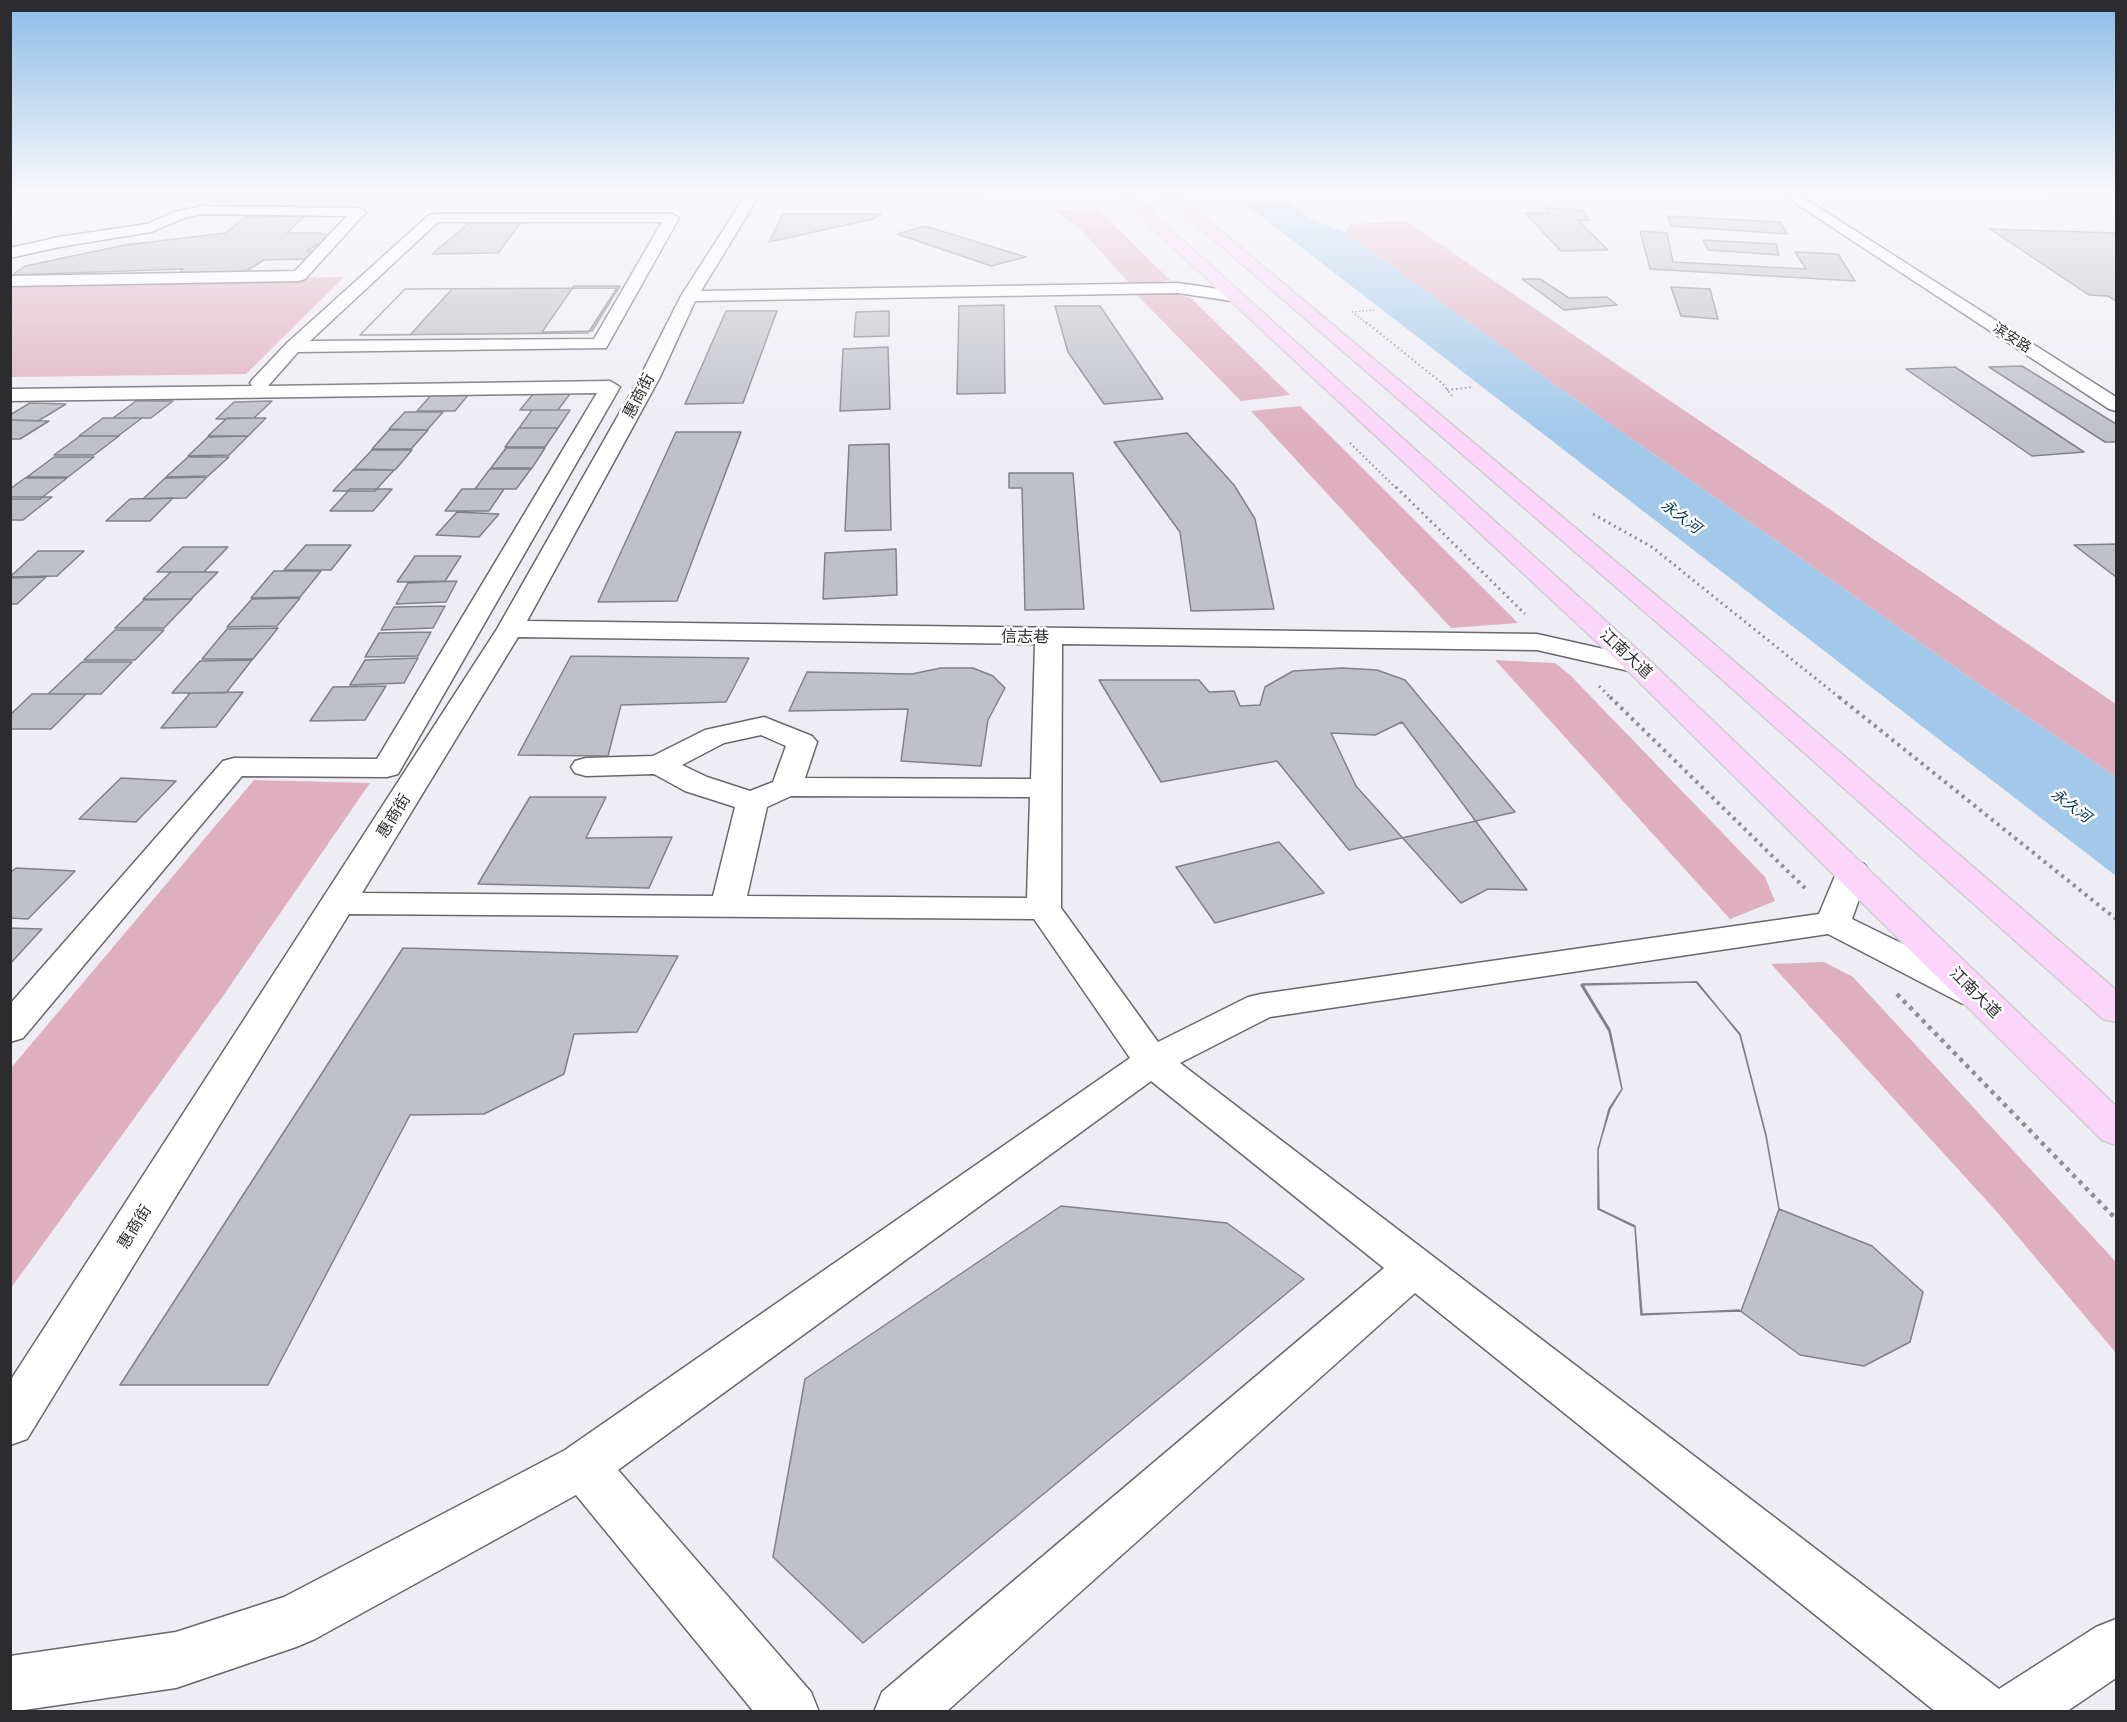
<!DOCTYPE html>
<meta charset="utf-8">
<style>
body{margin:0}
#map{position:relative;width:2127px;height:1722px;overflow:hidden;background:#efedf4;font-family:Raleway,sans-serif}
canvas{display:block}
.frame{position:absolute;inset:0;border:12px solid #2c2b2e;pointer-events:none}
</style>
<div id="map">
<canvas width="2127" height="1722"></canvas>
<div class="frame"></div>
</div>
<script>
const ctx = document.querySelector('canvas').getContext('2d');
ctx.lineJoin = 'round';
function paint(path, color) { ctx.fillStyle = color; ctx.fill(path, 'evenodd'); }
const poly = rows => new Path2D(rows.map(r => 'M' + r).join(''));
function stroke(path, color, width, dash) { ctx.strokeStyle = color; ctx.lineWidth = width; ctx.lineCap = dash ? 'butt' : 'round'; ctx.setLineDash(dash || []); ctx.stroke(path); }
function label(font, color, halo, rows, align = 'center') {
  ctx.font = font + ' Raleway,"Noto Sans SC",sans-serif'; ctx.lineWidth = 5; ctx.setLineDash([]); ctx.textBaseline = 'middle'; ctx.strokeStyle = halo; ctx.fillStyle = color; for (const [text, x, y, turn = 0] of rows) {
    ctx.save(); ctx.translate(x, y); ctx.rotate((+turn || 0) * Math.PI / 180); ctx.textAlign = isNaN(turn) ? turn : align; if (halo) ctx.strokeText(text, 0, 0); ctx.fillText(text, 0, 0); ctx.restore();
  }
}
const green = poly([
 [1097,208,1170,280,1131,285,1082,231,1057,211],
 [1406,221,2116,704,2116,777,1973,680,1557,386,1346,233,1351,224],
 [344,277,246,374,11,377,10,282],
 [1170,292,1191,298,1290,395,1241,401,1137,295],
 [1300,406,1518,623,1451,628,1251,411],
 [1495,660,1555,663,1570,675,1765,877,1775,901,1730,919],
 [254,780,370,783,223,996,11,1288,11,1068],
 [1824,962,1853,977,2116,1262,2116,1353,1997,1212,1771,964]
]);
const water = poly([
 [1284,199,1312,219,1346,233,1557,386,1973,680,2116,777,2116,876,1240,200]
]);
const pier = poly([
 [1226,193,1280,193,1295,203,1239,203]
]);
const building = poly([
 [1545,208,1582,210,1589,220,1578,220,1608,250,1561,251,1525,213,1548,213,1545,208],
 [783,214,881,214,873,219,769,242,783,214],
 [305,216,287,233,319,233,332,236,307,251,315,253,307,259,264,260,243,273,178,275,183,269,12,275,25,266,125,245,226,233,245,217,305,216],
 [1667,216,1780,222,1787,234,1671,226,1667,216],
 [525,217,498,253,432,254,474,219,525,217],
 [925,226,977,242,1026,257,991,266,897,234,925,226],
 [1990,229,2116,233,2116,301,2108,296,2089,295,1990,229],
 [1640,231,1667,233,1673,262,1806,269,1795,252,1838,254,1855,281,1650,269,1640,231],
 [1703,240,1776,244,1779,255,1708,250,1703,240],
 [1522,279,1540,279,1569,298,1607,297,1617,305,1564,310,1522,279],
 [574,286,620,286,592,331,542,332,574,286],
 [1671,287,1710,289,1718,319,1681,316,1671,287],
 [617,288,588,333,360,335,405,289,617,288],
 [405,289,452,289,410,335,360,335,405,289],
 [1004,305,1005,393,957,394,959,306,1004,305],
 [1055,306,1100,306,1163,399,1104,404,1068,352,1055,306],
 [726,311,777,311,743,403,685,404,726,311],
 [889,311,889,336,854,337,856,312,889,311],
 [888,347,890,409,840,411,843,349,888,347],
 [2022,366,2116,424,2116,442,2105,442,1989,367,2022,366],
 [1955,367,2084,452,2032,456,1906,369,1955,367],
 [432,394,469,394,455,411,417,411,432,394],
 [533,394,570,394,558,410,520,410,533,394],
 [136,401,173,401,151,418,113,418,136,401],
 [272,401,254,418,216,419,234,402,272,401],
 [30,403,66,404,38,421,10,420,10,415,30,403],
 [532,410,570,410,558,428,519,428,532,410],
 [405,412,443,412,427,430,389,429,405,412],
 [103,418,142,418,118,436,79,436,103,418],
 [227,418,266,418,248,436,208,436,227,418],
 [13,420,49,421,20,439,10,439,10,422,13,420],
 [519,428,558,428,545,447,505,447,519,428],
 [389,430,428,430,411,449,372,449,389,430],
 [676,432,741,432,677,601,598,602,676,432],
 [1187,433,1234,485,1255,519,1274,609,1191,611,1180,532,1114,442,1187,433],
 [80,436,119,436,94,455,54,455,80,436],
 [248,436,229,455,188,456,208,437,248,436],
 [889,444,891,530,845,531,849,445,889,444],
 [506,448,545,448,532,468,491,468,506,448],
 [372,450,412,450,395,470,354,469,372,450],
 [54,457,94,457,68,477,27,477,54,457],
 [188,457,229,457,208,476,166,477,188,457],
 [490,469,531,469,516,489,475,489,490,469],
 [353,470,394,470,375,491,333,491,353,470],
 [1009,473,1073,473,1084,609,1025,610,1022,488,1009,488,1009,473],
 [207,477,186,498,143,499,165,478,207,477],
 [25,478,67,478,40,499,10,499,10,489,25,478],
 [350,489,392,489,373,511,330,511,350,489],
 [462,489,504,489,489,511,445,511,462,489],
 [10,497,52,497,23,520,10,520,10,497],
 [173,498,150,521,106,521,130,499,173,498],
 [457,512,499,514,479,537,436,535,457,512],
 [2116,544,2116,577,2074,545,2116,544],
 [306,545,351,545,331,570,284,570,306,545],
 [183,547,228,547,204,572,157,572,183,547],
 [896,549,897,595,823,599,825,553,896,549],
 [38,551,84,551,57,576,10,577,38,551],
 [415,556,461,556,445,581,397,582,415,556],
 [274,571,321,571,300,597,251,598,274,571],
 [171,572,218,572,191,599,143,599,171,572],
 [46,577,17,604,10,604,10,578,46,577],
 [457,581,446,602,396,604,408,583,457,581],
 [300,598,277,626,227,627,252,599,300,598],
 [192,599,164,628,115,628,144,600,192,599],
 [445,606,433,628,381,630,394,607,445,606],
 [278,628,253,659,202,659,227,629,278,628],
 [115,630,164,630,135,660,84,660,115,630],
 [431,632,418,656,365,657,379,633,431,632],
 [571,656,749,658,726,702,621,705,608,756,518,755,571,656],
 [418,658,404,683,350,685,365,660,418,658],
 [252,660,226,693,172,693,200,661,252,660],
 [82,662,132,662,101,694,48,694,82,662],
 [941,668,973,668,993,676,1005,688,988,720,981,766,901,761,908,709,789,711,807,672,912,674,941,668],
 [1342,668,1377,670,1405,680,1515,812,1349,850,1277,761,1161,782,1099,680,1199,680,1209,692,1234,691,1240,706,1260,705,1265,687,1293,671,1342,668],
 [386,686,365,720,310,721,333,687,386,686],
 [243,692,216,727,161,728,190,693,243,692],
 [32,694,86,694,51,729,10,729,10,715,32,694],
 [1402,722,1527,890,1488,889,1461,903,1356,786,1331,733,1375,735,1402,722],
 [121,778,176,781,136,822,79,819,121,778],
 [530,797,606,797,586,838,672,837,649,888,478,884,530,797],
 [1279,842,1324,893,1215,923,1176,867,1279,842],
 [16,868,75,871,28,919,10,918,10,873,16,868],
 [10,928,42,929,10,964,10,928],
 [403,948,678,956,637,1032,574,1034,564,1074,484,1114,410,1115,268,1385,120,1385,403,948],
 [1696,982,1740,1034,1766,1135,1779,1209,1741,1311,1642,1314,1635,1226,1599,1209,1598,1149,1610,1109,1622,1089,1610,1030,1582,984,1696,982],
 [1697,982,1740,1035,1766,1136,1779,1209,1872,1246,1923,1292,1910,1342,1864,1366,1800,1355,1739,1310,1641,1315,1635,1227,1598,1209,1598,1150,1609,1109,1622,1089,1609,1031,1581,985,1697,982],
 [1061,1206,1227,1223,1304,1279,863,1643,773,1557,805,1379,1061,1206]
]);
const pathFar4 = poly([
 [1079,201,1094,204],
 [1352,312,1374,310],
 [1355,314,1367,324]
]);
const pathFar3 = poly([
 [1366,322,1443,384,1452,396],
 [1447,390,1473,387],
 [1350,443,1397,489]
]);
const pathFar2 = poly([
 [1396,487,1525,614],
 [1593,514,1652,547,1840,698],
 [1599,686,1611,698]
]);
const pathFar1 = poly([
 [1610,697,1808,891],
 [1839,697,2116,919]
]);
const path = poly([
 [1897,994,2116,1219]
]);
const minor = poly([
 [747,193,760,194,701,291,1178,283,1232,291,1240,296,1232,301,1178,293,695,301,660,377,527,621,1537,634,1648,659,1652,665,1648,671,1638,673,1537,650,1062,644,1061,908,1158,1042,1248,997,1261,994,1819,914,1840,864,1852,861,1864,864,1869,871,1852,919,1987,985,1992,994,1987,1003,1974,1006,1961,1003,1828,934,1270,1017,1180,1063,1999,1689,2096,1627,2116,1619,2116,1678,2066,1712,1936,1712,1415,1293,946,1712,874,1712,882,1692,1384,1268,1151,1081,618,1470,811,1692,819,1712,754,1712,576,1495,315,1639,296,1647,176,1688,10,1712,10,1656,176,1632,284,1597,565,1450,1130,1058,1034,919,349,914,27,1439,10,1445,10,1381,497,629,640,377,681,296,747,193],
 [518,637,1035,644,1031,779,805,778,817,742,812,736,764,717,705,730,653,756,586,758,575,761,571,767,575,773,586,776,654,774,685,791,735,807,713,896,362,893,518,637],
 [761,735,786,746,773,782,750,791,707,777,682,765,724,743,761,735],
 [791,796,1030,797,1027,898,747,896,767,807,791,796],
 [1780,193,1796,193,2116,397,2116,411,2109,409,1780,193],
 [202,206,359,208,366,212,305,279,299,281,10,286,10,276,295,271,347,216,202,214,184,218,151,232,59,247,10,258,10,248,59,237,147,224,174,212,202,206],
 [434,214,672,214,679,218,606,348,298,352,268,386,610,381,620,387,398,774,387,777,242,776,23,1038,10,1042,10,1004,223,761,234,758,377,759,597,393,10,401,10,389,252,386,250,383,253,379,287,343,429,215,434,214],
 [438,222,662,222,594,339,310,341,438,222]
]);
const major = poly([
 [987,193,980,197,10,202,10,194,987,193],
 [1115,193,1130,193,1648,659,2116,1106,2116,1145,2102,1140,1628,671,1115,193],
 [1160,193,1175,193,1708,639,2116,990,2116,1022,2103,1019,1690,651,1160,193],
 [2042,193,2116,193,2116,198,2049,197,2042,193]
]);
const farStreetnames = [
 ["滨安路",2012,338,33]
];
const farWaternames = [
 ["永久河",1681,517,37],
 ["永久河",2071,806,37]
];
const streetNames = [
 ["惠商街",639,396,-62],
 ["信志巷",1025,637,1],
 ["江南大道",1626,654,43],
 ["惠商街",394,816,-58],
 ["江南大道",1975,993,45],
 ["惠商街",135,1227,-58]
];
paint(green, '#deb0bf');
paint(water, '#a2c9ea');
paint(pier, '#efedf4');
paint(building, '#bfc1c7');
stroke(building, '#808289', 1.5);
stroke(minor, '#69676d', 3);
stroke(major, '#cccccd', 3);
stroke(pathFar4, '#908f94', 1.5, [1.5, 2]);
stroke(pathFar3, '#908f94', 2, [1.5, 3]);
stroke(pathFar2, '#908f94', 3, [2, 4]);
stroke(pathFar1, '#908f94', 4, [3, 4.5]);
stroke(path, '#908f94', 4.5, [4, 5]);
paint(minor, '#fff');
paint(major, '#fbd5f9');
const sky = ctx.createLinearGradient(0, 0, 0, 434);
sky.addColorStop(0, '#8cbce9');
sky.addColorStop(0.44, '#f8f7fa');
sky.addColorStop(1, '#f8f7fa00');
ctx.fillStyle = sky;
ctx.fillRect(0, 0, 2127, 434);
label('14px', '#2c2b2e', '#fff', farStreetnames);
label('italic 15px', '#073656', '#fff', farWaternames);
label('16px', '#2c2b2e', '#fff', streetNames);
</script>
